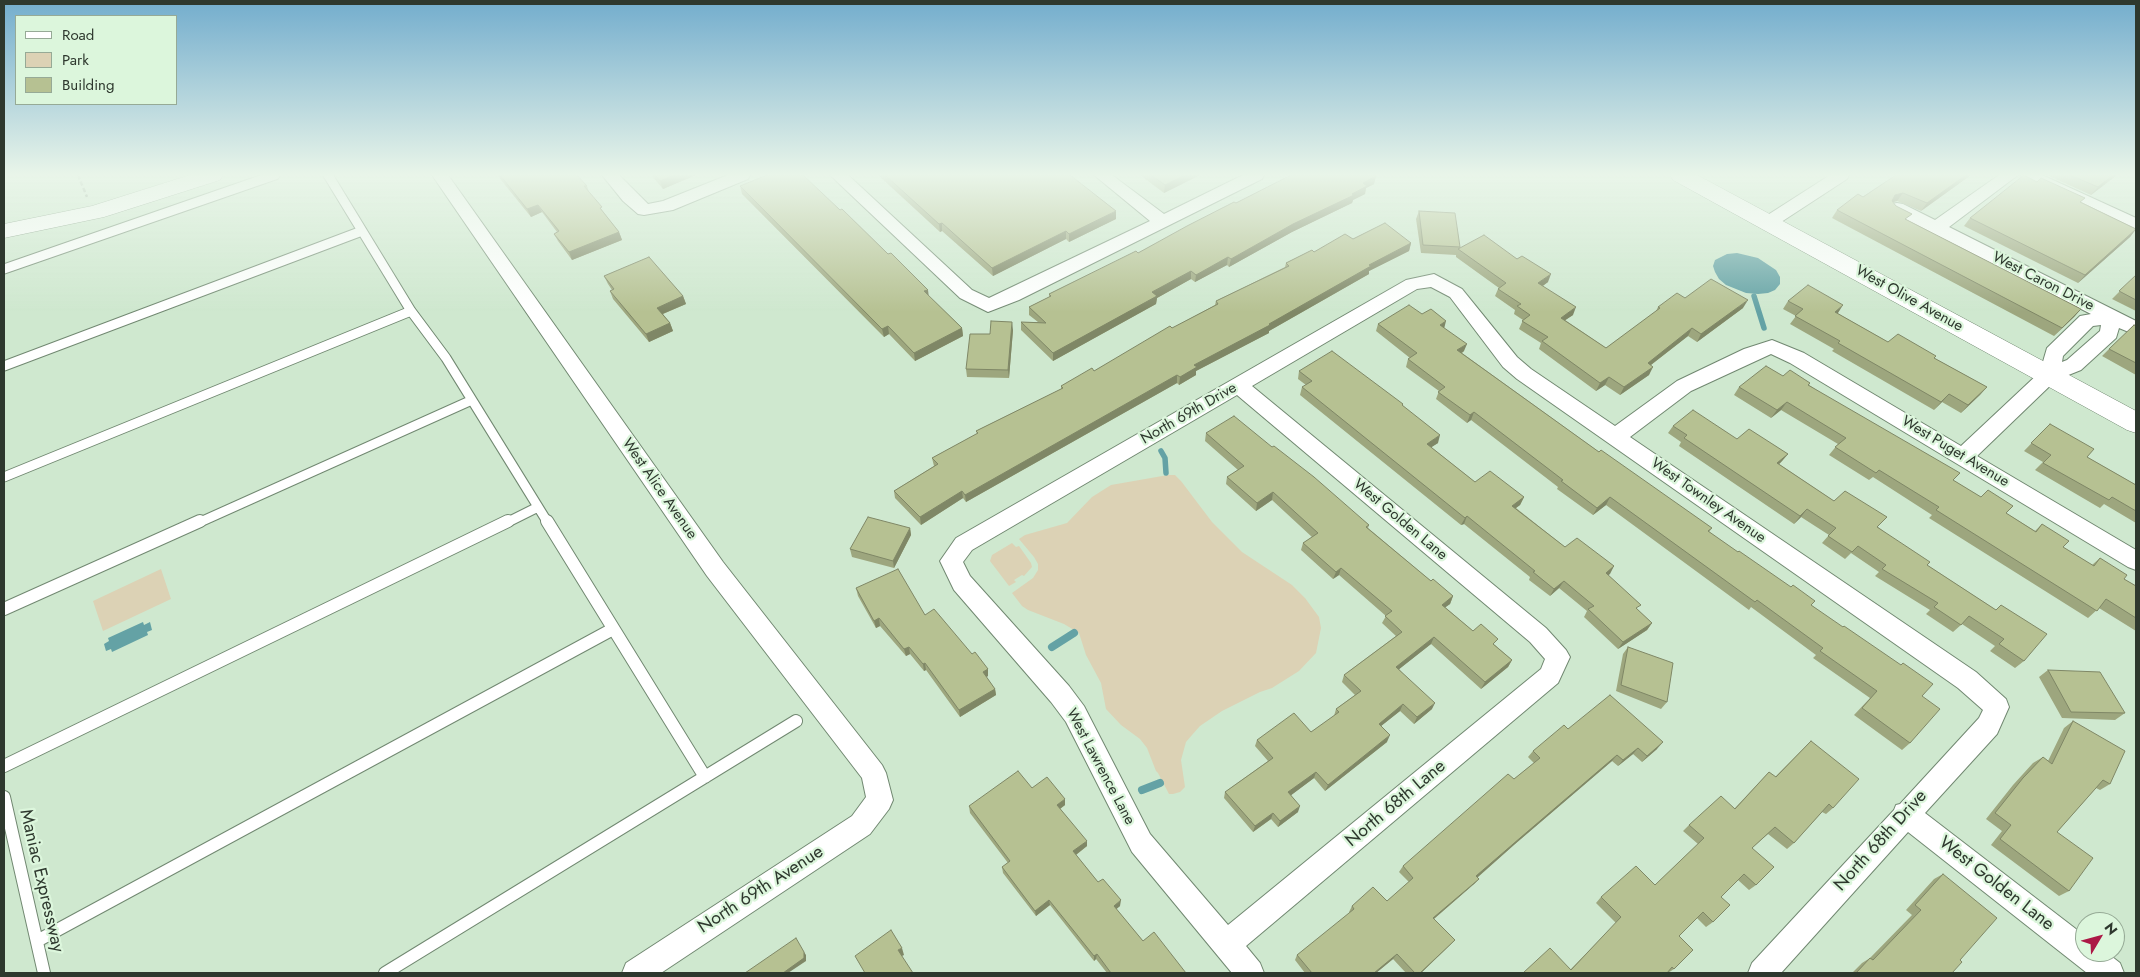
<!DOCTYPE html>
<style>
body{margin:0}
#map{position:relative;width:2140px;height:977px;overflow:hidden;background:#cfe8cf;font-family:Jost,sans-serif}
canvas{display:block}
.frame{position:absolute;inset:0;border:5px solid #2e382e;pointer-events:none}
.legend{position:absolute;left:15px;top:15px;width:162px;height:90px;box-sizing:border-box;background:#dcf6dc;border:1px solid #96aa96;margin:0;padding:6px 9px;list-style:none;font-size:15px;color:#2e382e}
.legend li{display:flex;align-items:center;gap:10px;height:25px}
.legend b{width:25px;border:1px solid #96aa96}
.north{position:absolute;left:2075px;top:912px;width:50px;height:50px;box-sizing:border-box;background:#dcf6dc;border:1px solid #96aa96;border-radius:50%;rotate:53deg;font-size:14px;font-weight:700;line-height:20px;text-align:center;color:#2e382e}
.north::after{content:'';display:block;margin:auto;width:18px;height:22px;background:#ac1846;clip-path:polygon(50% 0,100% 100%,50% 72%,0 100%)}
</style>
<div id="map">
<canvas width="2140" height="977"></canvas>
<div class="frame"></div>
<ul class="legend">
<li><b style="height:6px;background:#fff"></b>Road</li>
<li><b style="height:14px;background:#dcd2b5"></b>Park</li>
<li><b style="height:14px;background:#b6c192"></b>Building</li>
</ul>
<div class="north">N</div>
</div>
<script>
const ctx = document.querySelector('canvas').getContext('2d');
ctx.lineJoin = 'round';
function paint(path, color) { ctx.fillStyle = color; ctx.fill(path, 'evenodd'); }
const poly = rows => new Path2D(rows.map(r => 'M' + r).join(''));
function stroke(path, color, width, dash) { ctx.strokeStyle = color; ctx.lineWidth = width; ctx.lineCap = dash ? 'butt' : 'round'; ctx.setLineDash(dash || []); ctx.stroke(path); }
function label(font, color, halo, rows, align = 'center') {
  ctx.font = font + ' Jost,sans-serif'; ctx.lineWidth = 4.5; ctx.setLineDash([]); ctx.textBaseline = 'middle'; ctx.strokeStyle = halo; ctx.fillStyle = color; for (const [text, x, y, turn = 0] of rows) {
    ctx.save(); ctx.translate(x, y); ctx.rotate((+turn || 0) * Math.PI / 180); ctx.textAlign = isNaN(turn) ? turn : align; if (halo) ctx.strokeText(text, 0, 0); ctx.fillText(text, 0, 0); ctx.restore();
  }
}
const green = poly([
 [1168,475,1175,475,1181,481,1212,522,1242,552,1292,585,1305,598,1319,617,1321,628,1316,653,1299,671,1272,688,1260,692,1222,711,1200,726,1192,735,1186,742,1181,760,1185,787,1180,792,1173,794,1169,794,1158,773,1156,771,1147,748,1140,739,1121,725,1106,709,1101,683,1086,655,1079,633,1064,624,1028,610,1022,606,1012,593,1033,578,1038,570,1038,564,1034,557,1019,539,1025,535,1067,523,1092,497,1111,485],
 [1012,543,1016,547,1019,546,1031,563,1032,567,1024,576,1022,575,1014,580,1016,582,1009,586,990,561,992,555],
 [161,569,171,599,103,631,93,601]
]);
const water = poly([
 [1737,253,1758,258,1776,270,1780,277,1780,284,1775,290,1768,293,1758,294,1746,293,1726,285,1719,279,1715,272,1713,266,1715,260,1727,254],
 [143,622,144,625,150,622,152,630,147,632,148,635,112,652,111,649,106,651,104,644,109,641,108,638]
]);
const streamFar1 = poly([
 [1754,296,1764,328],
 [1161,451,1165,458,1166,473]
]);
const stream = poly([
 [1052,647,1074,633],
 [1142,790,1160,783]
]);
const path = poly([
 [78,175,87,197]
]);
const laneFar1 = poly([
 [328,175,411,311,446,358,548,523],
 [4,269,275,175],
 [4,366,362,231],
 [4,477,411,311],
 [198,523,472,400],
 [506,523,538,507]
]);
const lane = poly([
 [547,521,705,777],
 [4,609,200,521],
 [4,766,508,521],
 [4,797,44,973],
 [37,941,613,629],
 [385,973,796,721]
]);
const street = poly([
 [432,175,448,175,723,562,882,765,886,773,893,800,889,809,870,834,661,973,622,973,626,963,852,816,866,797,862,778,707,576,432,175],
 [602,175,619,175,648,204,663,201,728,175,750,175,748,179,673,210,644,215,638,214,623,201,602,175],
 [830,175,848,175,972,290,989,298,1150,221,1094,175,1112,175,1164,214,1243,175,1264,175,1262,179,1019,300,988,312,960,298,830,175],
 [1830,175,1849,175,1847,179,1775,226,1769,227,1763,226,1760,222,1763,218,1830,175],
 [1999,175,2018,175,1949,227,2136,321,2136,335,2119,328,2116,338,2081,370,2056,380,1977,456,2136,550,2136,570,2128,567,1790,363,1771,354,1691,391,1630,437,1976,672,2006,699,2009,707,1997,734,1925,813,2085,936,2085,952,2106,952,2120,963,2124,973,2087,973,1908,832,1781,973,1748,973,1752,963,1894,810,1896,805,1900,804,1979,718,1983,710,1958,688,1517,379,1503,367,1450,297,1431,287,1417,289,1252,386,1546,628,1566,650,1570,657,1558,683,1246,946,1260,963,1264,973,1232,973,1132,852,1066,722,1051,702,954,590,940,561,956,538,1406,280,1434,274,1462,289,1517,357,1531,369,1615,426,1677,381,1744,349,1772,340,1804,353,1961,446,2040,372,2047,348,2080,316,2091,314,1891,212,1888,208,1891,204,1897,203,1903,204,1935,220,1999,175],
 [2101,325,2100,331,2067,360,2062,362,2063,356,2093,326,2101,325],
 [1237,395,1530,642,1545,659,1541,669,1228,925,1150,834,1084,706,1069,686,970,576,963,562,972,550,1237,395],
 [2021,175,2042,175,2136,218,2136,230,2023,179,2021,175]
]);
const secondary = poly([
 [190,175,223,175,220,180,104,217,4,238,4,224,92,206,190,175],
 [1670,175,1697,175,2136,411,2136,433,2127,430,1673,180,1670,175]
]);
const wall = poly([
 [497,175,577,175,587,186,589,192,604,213,619,232,622,240,572,260,558,241,554,234,557,232,542,212,531,217],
 [651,175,696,175,663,189],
 [878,175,1070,175,1116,219,1069,242,1066,239,993,276,942,231,940,232],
 [1140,175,1200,175,1164,193],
 [1291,175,1377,175,1376,175,1374,184,1366,188,1365,194,1353,200,1352,203,1292,232,1229,267,1227,265,1195,282,1191,279,1157,298,1156,304,1053,361,1021,330,1021,322,1038,322,1029,315,1029,307,1049,297,1049,294,1138,253],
 [1896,175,1971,175,1921,211,1897,201,1893,202,1907,220,2081,309,2074,317,2054,336,1832,218,1837,210,1863,197],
 [2049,175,2117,175,2091,195,2049,176],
 [740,186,888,254,928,290,928,296,962,328,963,336,915,361,889,334,884,337,742,194],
 [2081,202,2136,229,2130,237,2078,283,1964,226,1970,218],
 [1419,211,1460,247,1460,248,1548,282,1543,286,1573,315,1565,320,1606,348,1655,313,1658,307,1685,298,1743,308,1697,342,1688,336,1651,365,1649,375,1620,395,1605,385,1596,391,1539,349,1541,343,1519,329,1523,320,1514,314,1515,310,1495,296,1498,289,1499,288,1456,257,1456,255,1421,253,1416,219],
 [1353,239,1411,243,1409,251,1369,271,1369,274,1269,331,1269,333,1196,371,1196,375,1179,385,1177,383,966,502,963,498,921,525,895,498,894,491,934,466,932,458,977,434,976,431,1061,389,1061,386,1094,371,1215,305,1216,301,1285,267,1286,263,1314,252],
 [2136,275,2136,311,2112,299],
 [604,276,683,296,686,304,663,314,670,323,673,331,649,342,613,299,610,291,612,290,608,284],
 [1788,301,1837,313,1888,342,1934,358,1987,387,1961,413,1942,402,1934,410,1832,351,1834,349,1790,324,1796,316,1783,309],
 [1422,314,1444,328,1464,351,1462,353,1599,452,1712,528,1709,532,1811,605,1922,696,1910,743,1902,750,1854,715,1870,698,1813,658,1816,655,1751,607,1749,610,1606,505,1593,515,1557,489,1558,487,1471,420,1467,423,1436,399,1439,391,1406,367,1408,359,1410,358,1376,331,1378,324],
 [2136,326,2136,375,2102,356,2109,349],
 [1013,330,1009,378,967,377,966,369,990,334],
 [1299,371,1403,406,1438,443,1431,447,1475,482,1524,497,1520,505,1516,508,1565,547,1614,566,1608,575,1638,610,1652,623,1647,630,1618,649,1584,617,1587,611,1559,588,1550,596,1529,580,1530,577,1464,524,1461,525,1300,395,1302,387,1306,385,1298,379],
 [1783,376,1810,383,1809,385,1953,480,2035,531,2042,524,2063,547,2092,565,2100,558,2124,579,2136,586,2136,631,2099,608,2088,618,1929,518,1932,515,1873,477,1869,480,1829,455,1838,444,1781,410,1771,418,1734,395,1739,387],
 [2050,424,2087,457,2136,485,2136,523,2104,504,2100,508,2035,470,2043,462,2024,451],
 [1673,426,1737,439,1788,454,1782,461,1779,464,1834,501,1878,527,1927,565,1996,610,2001,605,2024,661,2015,668,1990,651,1995,646,1962,624,1953,632,1926,614,1930,610,1875,576,1879,572,1851,553,1845,559,1822,543,1829,535,1801,517,1794,524,1679,446,1681,442,1668,433],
 [1206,433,1272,447,1369,525,1368,528,1431,581,1453,596,1450,604,1445,607,1473,631,1495,645,1512,660,1508,667,1481,689,1431,644,1399,669,1432,709,1414,724,1400,711,1381,726,1387,742,1325,791,1314,778,1291,795,1298,812,1278,827,1271,819,1253,832,1224,798,1225,792,1268,761,1255,746,1257,740,1311,732,1334,716,1336,709,1355,695,1342,682,1344,675,1396,636,1382,623,1386,616,1339,575,1333,579,1301,550,1303,543,1312,537,1272,500,1256,511,1226,484,1227,477,1238,470,1205,441],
 [910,528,911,535,894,568,852,557,850,549],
 [856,588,925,615,972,654,988,669,988,676,986,677,995,689,996,695,960,717,926,670,924,671,910,654,906,656,880,626,876,628,858,596],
 [1628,647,1667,702,1661,709,1616,691,1623,654],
 [2048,670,2125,713,2115,720,2062,718,2039,677],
 [2073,721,2110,784,2100,790,2096,788,2057,832,2069,891,2059,896,1991,845,2002,831,1986,819,2013,785,2033,763,2043,757,2048,761,2064,728],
 [1568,729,1657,749,1642,762,1633,754,1618,766,1612,761,1515,844,1477,878,1479,879,1474,884,1434,919,1455,940,1450,945,1421,973,1406,973,1393,959,1376,973,1305,973,1295,960,1297,955,1350,913,1349,912,1352,906,1387,901,1409,882,1399,872,1403,866,1514,779,1534,763,1528,757,1533,751],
 [1811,741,1833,808,1826,814,1822,812,1794,843,1787,849,1768,834,1752,848,1756,885,1749,890,1738,880,1721,897,1713,922,1706,927,1697,918,1679,936,1674,969,1668,973,1523,973,1570,970,1616,923,1596,903,1601,897,1655,885,1698,844,1683,831,1689,825,1735,808,1769,772,1775,777],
 [1032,788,1065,805,1060,809,1087,846,1076,855,1098,882,1120,906,1116,909,1143,941,1186,973,1107,973,1096,959,1094,961,1050,905,1036,916,1003,873,1002,867,1008,863,970,813,969,806],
 [1943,874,1960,960,1952,973,1852,973,1862,963,1870,958,1912,915,1906,910,1934,879]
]);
const shadedWall = poly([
 [674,175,696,175,663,189,660,181],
 [1185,175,1200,175,1164,193,1165,185],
 [1966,175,1971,175,1921,211,1927,203],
 [2113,175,2117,175,2091,195,2098,187],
 [1376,176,1374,184,1366,188,1365,194,1353,200,1352,203,1292,232,1229,267,1231,259,1293,224,1352,194,1363,183],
 [1903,193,1897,201,1890,203,1895,195],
 [538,205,542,212,531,217,527,209],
 [1116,211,1116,219,1069,242,1069,234],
 [942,223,942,231,940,232,939,224],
 [2136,229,2130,237,2078,283,2085,275],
 [1066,231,1066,239,993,276,992,268],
 [619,232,622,240,572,260,569,252],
 [1411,243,1409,251,1369,271,1369,274,1269,331,1269,333,1196,371,1196,375,1179,385,1180,377,1194,365,1269,324,1369,265],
 [1228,257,1227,265,1195,282,1196,275],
 [1191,271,1191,279,1157,298,1156,304,1053,361,1053,353,1152,292],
 [1551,274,1548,282,1535,291,1538,283],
 [928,290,929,298,924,291],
 [683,296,686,304,660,315,657,308],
 [1748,300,1743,308,1697,342,1701,334],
 [1843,305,1838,313,1829,320,1835,312],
 [1576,307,1573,315,1558,325,1561,318],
 [2081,309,2074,317,2054,336],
 [1446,321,1444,329,1440,325],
 [1012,322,1013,330,1009,378,1008,370],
 [670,323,673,331,649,342,646,334],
 [888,326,889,334,884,337,882,329],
 [962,328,963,336,915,361,914,353],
 [1692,328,1688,336,1643,371,1648,363],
 [1467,344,1464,351,1454,358,1457,350],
 [1653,367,1649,375,1620,395,1624,387],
 [1177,375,1177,383,966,502,965,495],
 [1609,377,1605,385,1596,391,1600,383],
 [1987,387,1980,395,1961,413,1968,405],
 [1949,394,1942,402,1934,410,1941,402],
 [1787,402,1781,410,1771,418,1777,410],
 [1474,412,1471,420,1467,423,1470,415],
 [1440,435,1438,443,1424,452,1427,444],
 [1788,454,1782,461,1772,471,1777,463],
 [962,491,963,498,921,525,920,517],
 [1273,492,1272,500,1256,511,1257,503],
 [1524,497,1520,505,1509,513,1512,506],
 [1610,497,1606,505,1593,515,1597,508],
 [1807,509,1801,517,1794,524,1800,516],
 [1467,516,1464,524,1461,525,1465,518],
 [910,528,911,535,894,568,893,561],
 [1614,566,1610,574,1601,581,1606,573],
 [1341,568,1339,575,1333,579,1336,572],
 [1564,581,1559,588,1550,596,1554,589],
 [1453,596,1450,604,1439,612,1442,605],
 [879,618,880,626,876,628,874,621],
 [1652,623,1647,630,1618,649,1623,642],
 [1434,637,1431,644,1393,674,1396,667],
 [909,647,910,654,906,656,904,649],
 [1512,660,1508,667,1481,689,1485,682],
 [925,663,926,670,924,671,923,664],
 [988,669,988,676,983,679,983,672],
 [995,689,996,695,960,717,959,710],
 [1435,703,1432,709,1414,724,1417,717],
 [1403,704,1400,711,1376,730,1379,724],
 [1390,735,1387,742,1325,791,1328,785],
 [1663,742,1657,749,1642,762,1647,756],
 [1638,748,1633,754,1618,766,1623,760],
 [1617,755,1612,761,1515,844,1472,882,1476,876,1520,838],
 [1316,772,1314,778,1286,799,1288,792],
 [1065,799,1065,805,1057,811,1057,805],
 [1300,806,1298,812,1278,827,1280,821],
 [1273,813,1271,819,1253,832,1255,826],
 [1087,841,1087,846,1073,857,1073,851],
 [1479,879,1474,884,1429,923,1433,918],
 [1049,900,1050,905,1036,916,1035,911],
 [1121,900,1120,906,1113,912,1114,906],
 [1455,940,1450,945,1421,973,1420,973],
 [902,948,904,955,900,957,898,950],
 [804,952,806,955,806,961,788,973,783,973],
 [1097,954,1096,959,1094,961,1094,956],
 [1397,954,1393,959,1376,973,1374,973]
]);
const building = poly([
 [500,175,577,175,587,186,584,186,602,207,600,208,619,232,569,252,554,234,559,231,538,205,527,209,500,175],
 [655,175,674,175,660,181,655,175],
 [767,175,803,175,840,210,842,209,888,254,891,253,928,290,924,291,962,328,914,353,888,326,882,329,740,186,767,175],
 [885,175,1070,175,1116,211,1069,234,1066,231,992,268,942,223,939,224,885,175],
 [1151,175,1185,175,1165,185,1151,175],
 [1291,175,1375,175,1376,176,1363,183,1367,186,1352,194,1354,195,1293,224,1231,259,1228,257,1196,275,1191,271,1152,292,1157,296,1053,353,1021,322,1046,323,1029,307,1051,296,1049,294,1136,251,1138,253,1187,226,1234,202,1236,203,1291,175],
 [1896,175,1966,175,1927,203,1903,193,1895,195,1892,201,1896,206,1912,214,1905,219,2081,309,2062,328,1837,210,1858,194,1863,197,1896,175],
 [2024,175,2037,182,2041,178,2085,198,2080,202,2136,229,2085,275,1970,218,2024,175],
 [2070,175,2113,175,2098,187,2070,175],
 [1419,211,1455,213,1460,247,1423,245,1419,211],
 [1385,223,1411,243,1369,265,1371,266,1269,324,1270,325,1194,365,1197,367,1180,377,1177,375,965,495,962,491,920,517,894,491,938,464,932,458,978,433,976,431,1063,388,1061,386,1092,368,1094,371,1170,326,1172,328,1218,304,1216,301,1289,266,1286,263,1312,250,1314,252,1345,234,1353,239,1385,223],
 [1484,235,1517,259,1522,256,1551,274,1538,283,1576,307,1561,318,1606,348,1660,308,1658,307,1677,293,1685,298,1711,279,1748,300,1701,334,1692,328,1648,363,1653,367,1624,387,1609,377,1600,383,1542,341,1548,337,1522,321,1530,315,1517,306,1521,304,1498,289,1506,283,1458,249,1484,235],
 [649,257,683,296,657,308,670,323,646,334,610,291,614,289,604,276,649,257],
 [2136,275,2136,300,2119,291,2136,275],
 [1808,285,1843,305,1835,312,1888,342,1898,334,1936,356,1934,358,1987,387,1968,405,1949,394,1941,402,1838,343,1840,341,1795,316,1803,309,1788,301,1808,285],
 [1409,305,1422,314,1431,309,1446,321,1440,325,1467,344,1457,350,1599,452,1601,450,1712,528,1708,531,1738,552,1739,551,1791,587,1793,585,1815,601,1811,605,1843,627,1844,626,1901,665,1903,663,1933,684,1922,696,1940,709,1910,743,1862,708,1877,691,1820,651,1823,648,1757,600,1755,602,1610,497,1597,508,1561,481,1563,480,1474,412,1470,415,1438,392,1445,387,1408,359,1417,353,1378,324,1409,305],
 [991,321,1012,322,1008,370,966,369,970,334,990,334,991,321],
 [2134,325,2136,326,2136,363,2109,349,2134,325],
 [1332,351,1403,404,1402,405,1440,435,1427,444,1475,482,1490,471,1524,497,1512,506,1565,547,1577,538,1614,566,1606,573,1641,605,1636,608,1652,623,1623,642,1588,609,1594,606,1564,581,1554,589,1533,572,1535,571,1467,516,1465,518,1302,387,1312,381,1299,371,1332,351],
 [1766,366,1783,376,1790,370,1810,383,1808,385,1960,473,1953,480,1981,497,1988,490,2013,506,2006,513,2036,532,2042,524,2069,541,2063,547,2094,566,2100,558,2127,575,2124,579,2136,586,2136,618,2106,599,2097,611,1936,510,1939,507,1879,470,1876,473,1835,447,1846,438,1787,402,1777,410,1739,387,1766,366],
 [1693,410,1737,439,1749,429,1788,454,1777,463,1834,501,1845,491,1887,517,1877,527,1930,562,1927,565,1996,610,2001,605,2047,634,2024,661,1999,644,2004,639,1969,616,1961,625,1934,607,1938,603,1882,569,1886,565,1858,546,1852,552,1828,536,1836,528,1807,509,1800,516,1684,438,1687,435,1673,426,1693,410],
 [1234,416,1272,447,1274,446,1314,477,1369,525,1366,527,1431,581,1433,579,1453,596,1442,605,1473,631,1481,624,1498,639,1493,644,1512,660,1485,682,1434,637,1396,667,1435,703,1417,717,1403,704,1379,724,1390,735,1328,785,1316,772,1288,792,1300,806,1280,821,1273,813,1255,826,1225,792,1273,758,1257,740,1294,713,1311,732,1339,712,1336,709,1361,691,1344,675,1402,632,1385,616,1392,611,1341,568,1336,572,1303,543,1318,533,1273,492,1257,503,1227,477,1244,466,1206,433,1234,416],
 [2050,424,2094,449,2087,457,2136,485,2136,511,2112,497,2109,500,2043,463,2051,455,2031,443,2050,424],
 [868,517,910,528,893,561,850,549,868,517],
 [898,569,925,615,934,609,972,654,975,652,988,669,983,672,995,689,959,710,925,663,923,664,909,647,904,649,879,618,874,621,856,588,898,569],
 [1628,647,1673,663,1667,702,1621,685,1628,647],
 [2048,670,2100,672,2125,713,2071,712,2048,670],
 [1610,695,1663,742,1647,756,1638,748,1623,760,1617,755,1520,838,1476,876,1479,879,1433,918,1455,940,1420,973,1415,973,1397,954,1374,973,1312,973,1297,955,1354,909,1352,906,1373,887,1387,901,1413,878,1403,866,1508,774,1514,779,1540,758,1533,751,1564,725,1568,729,1610,695],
 [2073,721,2125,751,2110,784,2103,780,2057,832,2093,858,2069,891,2000,839,2011,825,1995,813,2023,778,2043,757,2052,764,2073,721],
 [1811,741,1859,779,1833,808,1829,804,1794,843,1775,827,1752,848,1774,867,1756,885,1744,874,1721,897,1730,905,1713,922,1703,912,1679,936,1693,950,1674,969,1672,967,1667,973,1523,973,1550,948,1571,970,1621,917,1601,897,1636,866,1655,885,1704,838,1689,825,1721,796,1735,809,1769,772,1776,777,1811,741],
 [1018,771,1032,788,1047,777,1065,799,1057,805,1087,841,1073,851,1098,882,1103,879,1121,900,1114,906,1143,941,1154,932,1186,973,1111,973,1097,954,1094,956,1049,900,1035,911,1002,867,1010,861,969,806,1018,771],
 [1943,874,1997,918,1960,960,1962,962,1952,973,1856,973,1870,958,1873,960,1921,910,1915,905,1943,874],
 [891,930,902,948,898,950,913,973,865,973,855,956,891,930],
 [796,938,804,952,804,958,783,973,745,973,796,938]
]);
const streetNames = [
 ["West Caron Drive",2043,282,27],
 ["West Olive Avenue",1909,299,29],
 ["North 69th Drive",1189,414,-30],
 ["West Puget Avenue",1955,452,31],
 ["West Alice Avenue",659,489,55],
 ["West Townley Avenue",1708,501,35],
 ["West Golden Lane",1400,520,40],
 ["West Lawrence Lane",1100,767,62]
];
const nearStreetnames = [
 ["North 68th Lane",1396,804,-40],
 ["North 68th Drive",1881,841,-48],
 ["Maniac Expressway",41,881,77],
 ["West Golden Lane",1996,884,38],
 ["North 69th Avenue",761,890,-33]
];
paint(green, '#dcd2b5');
paint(water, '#64a2a5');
stroke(streamFar1, '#64a2a5', 5.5);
stroke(stream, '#64a2a5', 8);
stroke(laneFar1, '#718871', 11);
stroke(lane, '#718871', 14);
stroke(street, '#718871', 2);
stroke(secondary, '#718871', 1);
stroke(path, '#829482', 2.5, [4.5, 2.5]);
stroke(laneFar1, '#fff', 9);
stroke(lane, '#fff', 12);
paint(street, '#fff');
paint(secondary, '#fff');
paint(wall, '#9da67e');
paint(shadedWall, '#7f8766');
paint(building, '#b6c192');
stroke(building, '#7f8766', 1);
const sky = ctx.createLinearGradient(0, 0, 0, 312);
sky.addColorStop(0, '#73adcd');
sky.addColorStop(0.56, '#e9f5e9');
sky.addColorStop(1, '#e9f5e900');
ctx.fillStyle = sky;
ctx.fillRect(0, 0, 2140, 312);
label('15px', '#2e382e', '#dcf6dc', streetNames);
label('18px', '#2e382e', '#dcf6dc', nearStreetnames);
</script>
